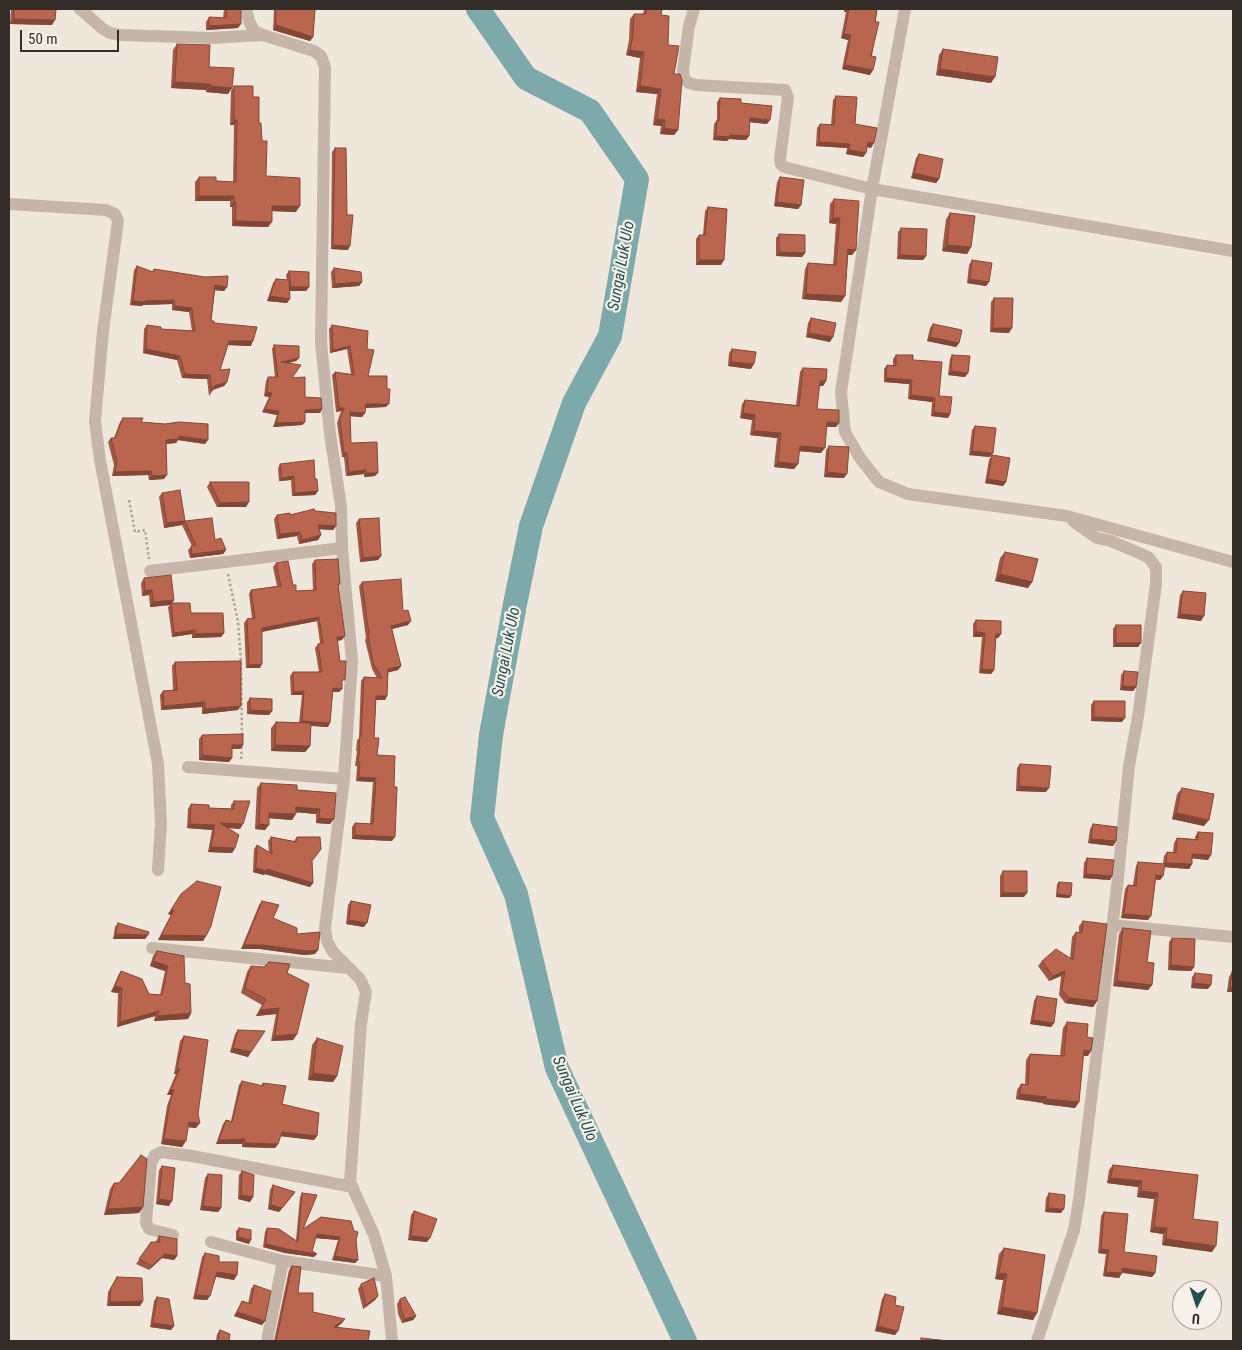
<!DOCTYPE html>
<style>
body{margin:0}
#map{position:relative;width:1242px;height:1350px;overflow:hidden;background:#efe6dc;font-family:"Roboto Condensed",sans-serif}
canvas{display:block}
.frame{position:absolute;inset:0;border:10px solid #342c28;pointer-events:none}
.north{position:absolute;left:1172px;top:1280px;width:50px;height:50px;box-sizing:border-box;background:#f7f0e8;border:1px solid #a9a29b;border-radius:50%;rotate:184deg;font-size:14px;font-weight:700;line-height:20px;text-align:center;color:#342c28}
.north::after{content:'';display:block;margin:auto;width:18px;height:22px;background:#224f51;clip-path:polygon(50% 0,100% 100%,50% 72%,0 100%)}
.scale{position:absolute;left:20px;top:30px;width:99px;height:22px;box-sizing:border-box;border:2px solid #342c28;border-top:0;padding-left:6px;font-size:15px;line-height:18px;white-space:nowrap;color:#342c28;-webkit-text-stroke:4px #f7f0e8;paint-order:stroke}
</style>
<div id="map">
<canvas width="1242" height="1350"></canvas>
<div class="frame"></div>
<div class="north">U</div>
<div class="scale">50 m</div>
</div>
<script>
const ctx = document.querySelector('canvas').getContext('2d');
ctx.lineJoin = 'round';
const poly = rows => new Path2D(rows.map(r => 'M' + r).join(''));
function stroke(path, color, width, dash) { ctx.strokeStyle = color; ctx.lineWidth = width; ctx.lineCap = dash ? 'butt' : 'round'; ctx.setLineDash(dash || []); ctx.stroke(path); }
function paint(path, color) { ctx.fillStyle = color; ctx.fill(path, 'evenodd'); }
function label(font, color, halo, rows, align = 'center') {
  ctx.font = font + ' "Roboto Condensed",sans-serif'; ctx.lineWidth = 4.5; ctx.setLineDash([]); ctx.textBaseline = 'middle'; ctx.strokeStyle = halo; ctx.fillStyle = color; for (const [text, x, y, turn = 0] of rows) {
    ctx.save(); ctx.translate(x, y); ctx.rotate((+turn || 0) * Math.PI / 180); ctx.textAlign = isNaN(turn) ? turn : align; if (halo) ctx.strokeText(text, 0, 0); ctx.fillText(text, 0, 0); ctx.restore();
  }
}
const river = poly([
 [478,9,526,78,590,111,637,179,610,336,574,403,531,526,515,604,491,735,482,818,516,894,557,1068,685,1341]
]);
const path = poly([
 [129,500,135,532,145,530,149,559],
 [228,574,238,622,241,662,242,737],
 [241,759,242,745]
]);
const minor = poly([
 [80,9,103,29,110,33,121,35,211,38,263,35],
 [246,9,249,21,254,31,263,35,314,51,321,56,325,67,321,342,330,434,341,506,342,548,352,661,344,779,325,928,327,941,333,952,360,979,366,992,361,1024,350,1182,374,1235,386,1276,392,1341],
 [694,9,689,26,683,70,684,79,689,83,696,85,785,90,788,97,780,159,781,164,784,167,872,189,841,392,845,432,860,458,879,482,908,494,1067,516,1233,562],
 [905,9,872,189,1233,251],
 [9,204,106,210,115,214,118,221,103,331,95,421,100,460,158,764,161,824,158,870],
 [150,571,342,548],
 [188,767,344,779],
 [1112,925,1233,937],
 [152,948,348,968],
 [173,1235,149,1229,146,1223,151,1163,155,1155,161,1152,192,1156,353,1187],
 [211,1242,283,1261,386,1276],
 [267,1341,283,1261],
 [1037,1341,1074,1230,1079,1200,1117,887,1129,766,1138,717,1156,584,1156,567,1148,557,1111,541,1097,538,1073,521]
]);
const wall = poly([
 [11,9,56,9,52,25,10,24],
 [224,9,241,9,238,28,206,30,206,22,209,17,223,18],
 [270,9,315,9,313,37,310,41,273,30,274,9],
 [644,9,662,9,661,15,674,74,678,130,674,135,660,134,661,126,653,125,657,94,636,92,640,58,626,55,629,40,630,19,634,14,643,14],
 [844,9,877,9,870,75,842,69,848,40,841,38,846,12,844,12],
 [177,44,209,67,232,88,228,94,206,92,206,90,171,88,173,50],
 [943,49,991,83,936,75,939,55],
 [234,86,253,97,262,141,266,176,296,212,272,211,268,227,232,226,232,207,230,207,230,201,195,201,195,182,199,177,216,181,233,182,234,125,230,125,231,91],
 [836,96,871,148,867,147,866,153,863,157,846,154,847,148,816,146,817,128,820,124,831,125,833,100],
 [720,98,767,124,750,122,749,136,746,140,729,139,727,141,713,140,714,124,717,120,717,102],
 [335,148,348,250,331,249,332,152],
 [919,154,939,179,936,183,911,178,916,158],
 [780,177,801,205,798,209,774,206,777,182],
 [834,199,856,250,852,255,848,255,845,296,841,302,802,299,805,269,808,263,833,265,836,224,829,223,830,204],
 [708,207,721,265,696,265,696,239,699,235,703,235,705,211],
 [950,213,971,247,967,254,942,251,946,219],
 [901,228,926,256,923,260,897,259,898,232],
 [779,234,805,253,802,257,776,256,776,238],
 [972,260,989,282,986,286,967,283,969,265],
 [137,266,152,272,154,269,227,287,224,291,215,290,211,321,251,346,228,345,220,370,227,382,224,386,213,390,209,396,207,379,182,378,177,360,143,353,144,329,147,325,161,329,192,331,189,312,172,310,172,304,143,305,142,306,130,305,134,270],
 [334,268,362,282,359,286,332,288,331,272],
 [289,271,309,287,306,291,289,291,287,303,267,301,273,283,276,279,287,280,286,275],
 [994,298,1009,333,990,332,991,302],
 [811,318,830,342,806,337,808,323],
 [933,324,959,343,956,347,927,341,930,328],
 [332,325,367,349,368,376,386,407,365,408,365,413,362,417,350,416,351,443,375,476,364,477,364,474,346,476,344,457,342,457,337,423,341,411,336,412,332,375,335,372,351,374,347,349,330,353,329,329],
 [274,345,299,358,296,361,289,363,292,378,305,397,322,409,320,413,305,413,305,422,302,425,273,427,277,415,262,412,269,397,264,396,266,381,268,377,275,377,272,349],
 [732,349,751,369,728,366,729,353],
 [896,355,913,360,939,396,950,414,948,418,931,416,932,402,908,399,909,384,884,382,884,369,887,365,893,365,893,359],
 [952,355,965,377,948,375,950,359],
 [803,368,826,381,823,386,819,386,817,409,836,427,826,427,821,453,799,451,798,464,794,469,774,467,777,438,750,435,752,420,740,418,742,404,745,400,796,405,800,372],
 [123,418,141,422,205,444,178,440,176,443,166,444,164,479,149,480,148,475,112,476,114,465,108,442,111,438,114,438,120,422],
 [975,426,990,457,969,455,972,430],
 [829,446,844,478,824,477,826,450],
 [992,455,1006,482,1003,486,985,483,989,460],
 [280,464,315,479,318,491,315,495,292,496,291,480,279,481,278,468],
 [210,482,246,507,217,507,207,487],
 [162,493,185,521,215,540,226,550,223,554,190,558,188,550,192,546,182,525,164,528,159,497],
 [315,511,336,526,333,530,319,529,321,535,318,540,299,544,297,536,277,539,274,519,277,515,290,515],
 [359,519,381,556,378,560,360,562,356,523],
 [1005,552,1032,582,1028,588,995,581,1000,558],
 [315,560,340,584,338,586,342,640,337,641,342,684,342,689,339,692,333,692,328,727,311,726,310,746,305,752,271,751,271,728,276,722,299,723,302,695,291,695,290,676,293,672,319,672,315,648,318,644,320,643,317,621,262,632,260,668,246,668,244,623,247,619,252,618,249,594,251,590,277,586,273,567,276,563,293,585,296,591,313,590,312,564],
 [144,578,174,600,172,603,224,633,221,637,192,638,192,634,172,637,168,607,170,605,150,607,149,595,142,596,141,583],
 [362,582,403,611,408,625,392,629,401,666,398,670,388,672,387,696,385,700,376,700,374,738,392,841,352,839,352,827,355,823,370,824,373,782,356,781,357,766,355,766,357,751,356,751,357,740,359,738,361,681,364,677,377,678,372,669,365,640,366,638,359,586],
 [1183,591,1201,621,1177,618,1180,595],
 [976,620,1001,634,998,638,996,638,994,670,991,674,979,673,982,637,973,637,973,624],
 [1116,625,1141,643,1138,647,1113,647,1113,629],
 [175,662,238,710,202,714,202,707,161,710,160,695,163,691,173,690,172,666],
 [1124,671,1136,687,1133,691,1120,690,1121,675],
 [250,698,272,711,269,715,247,714,247,702],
 [1094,701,1122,722,1091,721,1091,705],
 [202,735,243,745,240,749,232,749,232,758,229,762,199,760,199,739],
 [1020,764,1046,792,1016,791,1017,768],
 [261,783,297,790,336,793,330,824,316,823,316,814,296,812,292,820,269,818,265,830,255,829,257,788],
 [1182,788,1204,826,1172,819,1177,794],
 [234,801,240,829,228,828,235,848,232,853,208,852,212,830,187,828,188,809,191,804,209,808,231,809,231,805],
 [1093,824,1116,841,1113,846,1088,843,1090,829],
 [1198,832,1208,860,1192,858,1192,864,1189,869,1164,867,1163,876,1160,880,1155,879,1148,920,1121,918,1125,889,1128,885,1133,885,1136,866,1138,862,1163,864,1164,856,1167,852,1173,852,1174,843,1177,838,1195,839,1195,837],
 [271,837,294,841,297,837,312,861,313,883,310,887,265,874,264,875,253,872,254,849,257,845,269,852,268,841],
 [1087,858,1112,876,1110,880,1083,878,1084,863],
 [1003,871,1024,897,1000,897,1000,876],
 [1059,882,1071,896,1069,898,1056,897,1057,884],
 [181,894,206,936,203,941,158,940,171,915,168,914],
 [262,901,273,918,297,934,318,950,315,954,304,955,260,949,241,949,259,905],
 [351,901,364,927,346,924,348,905],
 [1083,921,1097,1001,1093,1007,1065,1003,1059,995,1061,976,1049,981,1038,966,1042,961,1070,958,1072,937,1076,932,1079,932,1079,926],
 [118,923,148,935,145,939,113,939,115,927],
 [1123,928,1147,962,1152,985,1148,990,1113,986,1119,934],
 [1172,938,1194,967,1191,971,1168,970,1169,942],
 [157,951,185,983,191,1013,188,1019,154,1021,155,1016,117,1027,118,993,111,992,118,976,121,971,149,994,160,995,165,971,150,966,153,956],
 [251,966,287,973,297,1034,293,1040,271,1041,276,1014,256,1016,262,1005,241,993,247,972],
 [1232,972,1233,992,1227,992,1229,977],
 [1195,973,1208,989,1191,988,1192,977],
 [1037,996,1054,1023,1051,1027,1030,1024,1034,1001],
 [1067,1022,1087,1037,1088,1056,1083,1056,1079,1102,1075,1108,1043,1104,1043,1103,1016,1099,1017,1090,1021,1084,1025,1085,1026,1060,1030,1054,1060,1056,1063,1028],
 [238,1030,251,1052,248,1057,230,1052,235,1034],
 [184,1036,196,1128,188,1127,182,1147,161,1144,167,1106,171,1095,167,1095,176,1074,174,1074,180,1041],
 [317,1038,337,1076,333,1082,308,1080,312,1045],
 [242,1081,261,1086,263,1083,282,1104,317,1136,314,1140,280,1136,278,1144,275,1148,242,1147,242,1144,216,1144,223,1124,226,1120,231,1121,239,1085],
 [1113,1165,1198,1175,1193,1219,1212,1252,1162,1245,1163,1234,1150,1232,1154,1199,1137,1197,1138,1187,1107,1183,1109,1170],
 [162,1166,169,1206,156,1204,159,1170],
 [242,1171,253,1197,250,1202,238,1199,239,1175],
 [208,1174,221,1208,218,1212,200,1210,205,1178],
 [114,1183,143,1207,139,1213,104,1215,110,1189],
 [273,1185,295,1192,279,1212,268,1209,270,1190],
 [302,1193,303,1229,356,1240,358,1260,355,1263,332,1260,338,1240,316,1238,312,1251,314,1257,285,1253,263,1247,265,1232,267,1228,296,1240,300,1197],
 [1049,1193,1061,1213,1045,1212,1046,1198],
 [414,1211,427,1242,408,1240,411,1215],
 [1104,1212,1124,1252,1155,1273,1152,1277,1122,1273,1119,1278,1103,1276,1106,1254,1098,1253,1101,1216],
 [239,1228,249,1244,236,1240,236,1231],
 [159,1236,177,1256,174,1260,162,1258,149,1270,136,1264,151,1242,157,1242,156,1241],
 [1004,1248,1037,1313,1033,1320,997,1314,1003,1280,995,1279,999,1254],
 [205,1253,219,1262,234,1280,216,1277,207,1300,193,1299,202,1257],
 [292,1266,298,1293,313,1312,342,1323,337,1327,368,1341,274,1341,289,1270],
 [117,1277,143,1301,140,1306,107,1306,108,1292],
 [361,1284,378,1296,375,1300,363,1309,358,1289],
 [254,1285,265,1321,262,1325,234,1316,242,1301,248,1304,251,1289],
 [885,1294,895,1305,895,1335,875,1331,882,1299],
 [157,1297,174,1326,171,1330,150,1327,154,1301],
 [400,1299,416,1316,413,1320,402,1323,398,1314,397,1304],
 [220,1330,229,1341,216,1341,217,1334]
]);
const shadedWall = poly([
 [846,9,849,9,846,12,844,12],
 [14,19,55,20,52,25,10,24],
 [241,24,238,28,206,30,209,26],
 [276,25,313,37,310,41,273,30],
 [844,34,851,35,848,40,841,38],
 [630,50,644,52,640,58,626,55],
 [845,65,873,70,870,75,842,69],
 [940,69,995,77,991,83,936,75],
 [175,82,210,84,206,90,171,88],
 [210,86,232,88,228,94,206,92],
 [640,86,661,89,657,94,636,92],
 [750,118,770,120,767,124,748,122],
 [657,119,665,120,661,126,653,125],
 [234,120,237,120,234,125,230,125],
 [664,128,678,130,674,135,660,134],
 [730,135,749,136,746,140,729,139,727,141,713,140,716,136],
 [819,142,850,144,847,148,816,146],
 [868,142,874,143,871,148,865,146],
 [849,150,866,153,863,157,846,154],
 [914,173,939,179,936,183,911,178],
 [199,196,234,196,230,201,195,201],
 [234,202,236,202,232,207,230,207],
 [777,202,801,205,798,209,774,206],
 [272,206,300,206,296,212,268,211],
 [833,218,840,218,836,224,829,223],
 [235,221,272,222,268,227,232,226],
 [333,245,350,246,348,250,331,249],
 [947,245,971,247,967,254,942,251],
 [848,249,856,250,852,255,845,255],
 [779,252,805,253,802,257,776,256],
 [900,255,926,256,923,260,897,259],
 [699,260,724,260,721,265,696,265],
 [970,279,989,282,986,286,967,283],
 [362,282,359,286,332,288,335,284],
 [215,285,227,287,224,291,212,290],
 [291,287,309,287,306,291,288,291],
 [806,294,845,296,841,302,802,299],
 [270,296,290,299,287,303,267,301],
 [174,300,172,304,143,305,142,306,130,305,133,301],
 [175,306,192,308,189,312,172,310],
 [993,328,1012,328,1009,333,990,332],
 [809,333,833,337,830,342,806,337],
 [930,337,959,343,956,347,927,341],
 [229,341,253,341,251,346,226,345],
 [350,346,347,349,330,353,333,350],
 [146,349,180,356,177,360,143,353],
 [299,358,296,361,279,365,281,362],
 [731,362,754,364,751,369,728,366],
 [951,371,968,373,965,377,948,375],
 [185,374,210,375,207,379,182,378],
 [886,378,912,380,909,384,884,382],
 [820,381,826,381,823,386,817,386],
 [227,382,224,386,211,390,214,386],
 [267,392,272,393,269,397,264,396],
 [911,395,935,398,932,402,908,399],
 [366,404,389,404,386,407,363,408],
 [339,408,344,408,341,411,336,412],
 [265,409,279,411,277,415,262,412],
 [322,409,320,413,302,413,305,410],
 [350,412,365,413,362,417,347,416],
 [934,412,950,414,948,418,931,416],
 [743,413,755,415,752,420,740,418],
 [305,422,302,425,273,427,276,423],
 [827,422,839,423,836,427,823,427],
 [754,431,781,433,777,438,750,435],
 [179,436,208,440,205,444,178,440,176,443,164,444,166,440],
 [800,446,825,448,821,453,796,451],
 [972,451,993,453,990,457,969,455],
 [344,453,347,453,344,457,342,457],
 [778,462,798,464,794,469,774,467],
 [366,470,364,474,346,476,349,472],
 [151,471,148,475,112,476,115,472],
 [827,472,847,474,844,478,824,477],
 [366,473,378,473,375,476,364,477],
 [167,475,164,479,149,480,152,476],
 [294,476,291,480,279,481,282,478],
 [988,479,1006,482,1003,486,985,483],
 [318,491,315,495,292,496,295,493],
 [249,502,246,507,217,507,220,503],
 [185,521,182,525,164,528,167,523],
 [318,525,336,526,333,530,315,529],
 [300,532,297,536,277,539,280,534],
 [321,535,318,540,299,544,302,540],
 [226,550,223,554,190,558,192,554],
 [381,556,378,560,360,562,363,558],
 [1000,574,1032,582,1028,588,995,581],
 [152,590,149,595,142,596,145,591],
 [174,600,171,605,171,603,170,605,150,607,153,602],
 [1180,614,1204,616,1201,621,1177,618],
 [319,617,317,621,259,632,262,628],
 [411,621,408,625,388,630,391,626],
 [195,630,192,634,172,637,174,633],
 [976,632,985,633,982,637,973,637],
 [224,633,221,637,192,638,195,634],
 [996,634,1001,634,998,638,993,638],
 [345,636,342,640,334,641,337,637],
 [1116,643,1141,643,1138,647,1113,647],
 [262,664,260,668,246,668,249,665],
 [401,666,398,670,386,673,388,669],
 [982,669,994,670,991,674,979,673],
 [1123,686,1136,687,1133,691,1120,690],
 [333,688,342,689,339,692,330,692],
 [304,691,302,695,291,695,294,692],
 [376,696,387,696,385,700,373,700],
 [205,702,202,707,161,710,164,706],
 [241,706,238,710,202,714,205,709],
 [250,710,272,711,269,715,247,714],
 [1094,717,1125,718,1122,722,1091,721],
 [302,721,330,723,328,727,299,725],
 [232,745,243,745,240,749,229,749],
 [275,745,310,746,305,752,271,751],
 [202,755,232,758,229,762,199,760],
 [359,777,376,778,373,782,356,781],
 [1019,786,1049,788,1046,792,1016,791],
 [296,807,320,809,316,814,293,812],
 [269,813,296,814,292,820,266,818],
 [1176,813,1209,820,1204,826,1172,819],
 [319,818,334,819,330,824,316,823],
 [220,823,243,824,240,829,217,827],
 [190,824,215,825,212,830,187,828],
 [259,824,269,825,265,830,255,829],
 [355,835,395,837,392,841,352,839],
 [1091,839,1116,841,1113,846,1088,843],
 [211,847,235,848,232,853,208,852],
 [1192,854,1211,855,1208,860,1189,858],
 [1166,863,1192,864,1189,869,1163,867],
 [256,868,267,869,313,883,310,887,265,874,264,875,253,872],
 [1086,874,1112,876,1110,880,1083,878],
 [1156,875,1163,876,1160,880,1153,879],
 [1003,893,1027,893,1024,897,1000,897],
 [1057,894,1071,896,1069,898,1056,897],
 [171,910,174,910,171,915,168,914],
 [1124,914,1151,916,1148,920,1121,918],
 [349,920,367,923,364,927,346,924],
 [116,934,148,935,145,939,113,939],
 [161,935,206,936,203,941,158,940],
 [244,945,263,945,318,950,315,954,304,955,260,949,241,949],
 [153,961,168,966,165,971,150,966],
 [1171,965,1194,967,1191,971,1168,970],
 [1065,971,1061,976,1049,981,1053,976],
 [1117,981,1152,985,1148,990,1113,986],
 [1194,983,1211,985,1208,989,1191,988],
 [115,986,122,988,118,993,111,992],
 [1230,987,1233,988,1233,992,1227,992],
 [1069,998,1097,1001,1093,1007,1065,1003],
 [279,1008,276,1014,256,1016,260,1010],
 [159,1011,155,1016,117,1027,120,1022],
 [191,1013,188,1019,154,1021,158,1016],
 [1033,1020,1054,1023,1051,1027,1030,1024],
 [297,1034,293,1040,271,1041,275,1036],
 [233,1048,251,1052,248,1057,230,1052],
 [1084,1050,1091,1051,1088,1056,1080,1055],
 [177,1069,180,1069,176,1074,174,1074],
 [313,1073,337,1076,333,1082,308,1080],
 [170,1090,174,1090,171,1095,167,1095],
 [1020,1094,1047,1097,1043,1103,1016,1099],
 [1046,1099,1079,1102,1075,1108,1043,1104],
 [189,1122,200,1123,196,1128,185,1127],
 [282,1132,317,1136,314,1140,279,1136],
 [164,1139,186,1141,182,1147,161,1144],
 [245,1139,242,1144,216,1144,219,1140],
 [245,1143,278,1144,275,1148,242,1147],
 [1111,1178,1142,1181,1138,1187,1107,1183],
 [1141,1191,1158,1193,1154,1199,1137,1197],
 [295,1192,279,1212,268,1209,271,1205],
 [241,1195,253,1197,250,1202,238,1199],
 [159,1199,172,1201,169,1206,156,1204],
 [203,1206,221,1208,218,1212,200,1210],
 [143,1207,139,1213,104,1215,108,1209],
 [1048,1208,1064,1209,1061,1213,1045,1212],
 [1154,1227,1167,1228,1163,1234,1150,1232],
 [317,1234,340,1237,338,1240,315,1238],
 [411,1236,430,1238,427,1242,408,1240],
 [238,1237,251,1240,249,1244,236,1240],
 [1166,1239,1216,1246,1212,1252,1162,1245],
 [266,1244,317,1254,314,1257,285,1253,263,1247],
 [1101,1249,1109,1250,1106,1254,1098,1253],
 [165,1254,177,1256,174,1260,162,1258,149,1270,152,1266],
 [335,1256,358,1260,355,1263,332,1260],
 [1122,1268,1155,1273,1152,1277,1119,1272],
 [217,1272,237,1275,234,1280,214,1276],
 [1106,1272,1122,1273,1119,1278,1103,1276],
 [999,1273,1007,1274,1003,1280,995,1279],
 [196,1295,210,1296,207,1300,193,1299],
 [378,1296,375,1300,363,1309,366,1305],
 [143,1301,140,1306,107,1306,110,1302],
 [1002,1307,1037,1313,1033,1320,997,1314],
 [237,1312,265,1321,262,1325,234,1316],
 [416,1316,413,1320,402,1323,405,1319],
 [345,1319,342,1323,332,1331,334,1327],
 [153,1323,174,1326,171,1330,150,1327],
 [878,1326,898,1331,895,1335,875,1331]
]);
const building = poly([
 [14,9,56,9,55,20,14,19,14,9],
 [227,9,241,9,241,24,209,26,209,17,226,18,227,9],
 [276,9,315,9,313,37,276,25,276,9],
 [647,9,662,9,661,15,669,16,668,45,679,46,674,74,680,74,682,80,678,130,664,128,665,120,657,119,661,89,640,86,644,52,630,50,633,35,634,14,646,14,647,9],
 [849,9,877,9,875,22,879,22,871,56,876,57,873,70,845,65,851,35,844,34,849,9],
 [177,44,210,45,209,67,234,68,232,88,210,86,210,84,175,82,177,44],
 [943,49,998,57,995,77,940,69,943,49],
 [234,86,253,86,253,97,259,97,259,123,261,123,262,141,267,141,266,176,300,178,300,206,272,206,272,222,235,221,236,202,234,202,234,196,199,196,199,177,216,177,216,181,236,182,237,120,234,120,234,86],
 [836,96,857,97,855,124,877,128,874,143,868,142,866,153,849,150,850,144,819,142,820,124,834,125,836,96],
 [720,98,741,99,741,103,772,106,770,120,750,118,749,136,730,135,730,137,716,136,717,120,719,121,720,98],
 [335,148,346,148,347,215,353,215,350,246,333,245,335,148],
 [919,154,943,159,939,179,914,173,919,154],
 [780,177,804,180,801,205,777,202,780,177],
 [834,199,859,201,856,250,848,249,845,296,806,294,808,263,836,265,840,218,833,218,834,199],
 [708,207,727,209,724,260,699,260,699,235,705,235,708,207],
 [950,213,975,216,971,247,947,245,950,213],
 [901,228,927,229,926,256,900,255,901,228],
 [779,234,805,235,805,253,779,252,779,234],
 [972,260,992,263,989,282,970,279,972,260],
 [137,266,153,272,154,269,205,277,228,276,227,287,215,285,211,321,214,321,214,323,257,327,253,341,229,341,220,370,230,369,227,382,214,386,212,391,210,375,185,374,180,356,146,349,147,325,161,327,161,329,195,331,192,308,175,306,174,300,145,301,145,302,133,301,137,266],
 [334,268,361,272,362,282,335,284,334,268],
 [289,271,309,272,309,287,291,287,289,271],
 [276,279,289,280,290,299,270,296,276,279],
 [994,298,1013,298,1012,328,993,328,994,298],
 [811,318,836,323,833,337,809,333,811,318],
 [933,324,962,330,959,343,930,337,933,324],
 [332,325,368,331,367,349,374,350,368,376,387,376,387,389,390,389,389,404,366,404,365,413,350,412,351,443,377,442,378,473,366,473,366,470,349,472,347,453,344,453,340,419,344,408,339,408,335,372,354,375,350,346,333,350,332,325],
 [274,345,299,346,299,358,281,362,301,365,292,378,305,377,305,397,321,398,322,409,305,410,305,422,276,423,279,411,265,409,272,393,267,392,268,377,278,377,274,345],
 [732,349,756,352,754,364,731,362,732,349],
 [896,355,913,355,913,360,942,362,939,396,952,397,950,414,934,412,935,398,911,395,912,380,886,378,887,365,896,366,896,355],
 [952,355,970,356,968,373,951,371,952,355],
 [803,368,827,369,826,381,820,381,817,409,839,410,839,423,827,422,825,448,800,446,798,464,778,462,781,433,754,431,755,415,743,413,745,400,799,406,803,368],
 [123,418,143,418,141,422,165,424,179,422,208,424,208,440,179,436,179,439,166,440,167,475,152,476,151,471,115,472,117,461,111,438,115,438,123,418],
 [975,426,996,428,993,453,972,451,975,426],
 [829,446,849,447,847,474,827,472,829,446],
 [992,455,1010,458,1006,482,988,479,992,455],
 [314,460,315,479,317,479,318,491,295,493,294,476,282,478,280,464,314,460],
 [210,482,249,482,249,502,220,503,210,482],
 [180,490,185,521,167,523,162,493,180,490],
 [314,509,315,511,336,513,336,526,318,525,321,535,302,540,300,532,280,534,277,515,290,513,290,515,314,509],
 [212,518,215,540,221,538,226,550,192,554,191,546,196,545,185,521,212,518],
 [379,518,381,556,363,558,359,519,379,518],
 [1005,552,1038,559,1032,582,1000,574,1005,552],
 [338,559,340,584,338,584,345,636,337,637,340,661,346,661,345,680,342,680,342,689,333,688,330,723,302,721,304,691,294,692,293,672,322,672,318,644,323,643,319,617,262,628,262,664,249,665,247,619,255,618,251,590,281,586,276,563,288,561,293,585,296,585,296,591,316,590,315,560,338,559],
 [171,575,174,600,153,602,152,590,145,591,144,578,171,575],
 [401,579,403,611,408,610,411,621,391,626,401,666,388,669,387,696,376,696,374,738,379,738,377,755,395,756,394,787,397,787,395,837,355,835,355,823,373,824,376,778,359,777,360,762,358,762,360,747,359,747,360,736,361,736,364,677,382,678,374,665,368,636,369,635,362,582,401,579],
 [1183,591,1206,593,1204,616,1180,614,1183,591],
 [171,603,190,603,191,613,223,613,224,633,195,634,195,630,174,633,171,603],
 [976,620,1001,621,1001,634,996,634,994,670,982,669,985,633,976,632,976,620],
 [1116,625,1141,625,1141,643,1116,643,1116,625],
 [241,661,241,706,205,709,205,702,164,706,163,691,177,690,175,662,241,661],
 [1124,671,1138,672,1136,687,1123,686,1124,671],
 [250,698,272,699,272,711,250,710,250,698],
 [1094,701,1125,701,1125,718,1094,717,1094,701],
 [276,722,311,723,310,746,275,745,276,722],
 [243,734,243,745,232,745,232,758,202,755,202,735,243,734],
 [1020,764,1051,766,1049,788,1019,786,1020,764],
 [261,783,297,785,297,790,336,793,334,819,319,818,320,809,296,807,296,814,269,813,269,825,259,824,261,783],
 [1182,788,1214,794,1209,820,1176,813,1182,788],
 [234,801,250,801,243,824,220,823,239,835,235,848,211,847,215,825,190,824,191,804,209,805,209,808,234,809,234,801],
 [1093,824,1117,827,1116,841,1091,839,1093,824],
 [1198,832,1213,833,1211,855,1192,854,1192,864,1166,863,1167,852,1176,853,1177,838,1198,840,1198,832],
 [271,837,296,842,297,837,320,837,321,849,312,861,313,883,267,869,267,871,256,868,257,845,272,854,271,837],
 [1087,858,1114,860,1112,876,1086,874,1087,858],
 [1138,862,1165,864,1163,876,1156,875,1151,916,1124,914,1128,885,1136,886,1138,862],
 [1003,871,1027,871,1027,893,1003,893,1003,871],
 [197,881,221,887,211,926,206,936,161,935,174,910,171,910,181,894,197,881],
 [1059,882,1072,883,1071,896,1057,894,1059,882],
 [262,901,279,905,273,918,297,928,297,934,320,932,318,950,307,951,263,945,244,945,262,901],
 [351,901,371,905,367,923,349,920,351,901],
 [1083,921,1107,924,1097,1001,1069,998,1062,990,1065,971,1053,976,1042,961,1056,949,1073,960,1076,932,1082,933,1083,921],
 [118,923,149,932,148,935,116,934,118,923],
 [1123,928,1151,931,1147,962,1154,963,1152,985,1117,981,1123,928],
 [1172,938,1195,939,1194,967,1171,965,1172,938],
 [157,951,184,956,185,983,190,984,191,1013,158,1016,159,1011,120,1022,122,988,115,986,121,971,142,979,149,994,162,995,168,966,153,961,157,951],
 [269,962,290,964,287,973,309,984,297,1034,275,1036,279,1008,260,1010,266,999,245,988,251,966,264,967,269,962],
 [1232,972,1233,973,1233,988,1230,987,1232,972],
 [1195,973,1212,975,1211,985,1194,983,1195,973],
 [1037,996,1057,999,1054,1023,1033,1020,1037,996],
 [1067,1022,1088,1024,1087,1037,1093,1038,1091,1051,1084,1050,1079,1102,1046,1099,1047,1097,1020,1094,1021,1084,1028,1085,1030,1054,1064,1056,1067,1022],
 [238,1030,265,1031,251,1052,233,1048,238,1030],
 [184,1036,208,1040,198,1114,200,1123,189,1122,186,1141,164,1139,170,1101,174,1090,170,1090,180,1069,177,1069,184,1036],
 [317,1038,343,1046,337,1076,313,1073,317,1038],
 [242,1081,263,1086,263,1083,286,1086,282,1104,319,1113,317,1136,282,1132,278,1144,245,1143,245,1139,219,1140,226,1120,232,1122,242,1081],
 [141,1155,147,1159,143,1207,108,1209,114,1183,119,1183,141,1155],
 [1113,1165,1198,1175,1193,1219,1218,1222,1216,1246,1166,1239,1167,1228,1154,1227,1158,1193,1141,1191,1142,1181,1111,1178,1113,1165],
 [162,1166,175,1168,172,1201,159,1199,162,1166],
 [242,1171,254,1175,253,1197,241,1195,242,1171],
 [208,1174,222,1175,221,1208,203,1206,208,1174],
 [273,1185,295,1192,282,1208,271,1205,273,1185],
 [302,1193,317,1195,303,1229,321,1217,351,1221,354,1231,358,1232,356,1240,358,1260,335,1256,340,1237,317,1234,312,1251,317,1254,287,1249,266,1244,267,1228,279,1229,298,1242,302,1193],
 [1049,1193,1065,1195,1064,1209,1048,1208,1049,1193],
 [414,1211,437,1219,430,1238,411,1236,414,1211],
 [1104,1212,1128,1214,1124,1252,1157,1256,1155,1273,1122,1268,1122,1273,1106,1272,1109,1250,1101,1249,1104,1212],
 [239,1228,251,1230,251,1240,238,1237,239,1228],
 [159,1236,177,1239,177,1256,165,1254,152,1266,139,1259,151,1242,160,1242,159,1236],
 [1004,1248,1045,1255,1037,1313,1002,1307,1007,1274,999,1273,1004,1248],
 [205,1253,219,1256,219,1262,238,1262,237,1275,217,1272,210,1296,196,1295,205,1253],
 [292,1266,301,1267,298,1293,313,1293,313,1312,345,1319,334,1327,370,1331,368,1341,276,1341,292,1266],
 [117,1277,142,1278,143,1301,110,1302,111,1288,117,1277],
 [374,1278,378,1296,366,1305,361,1284,374,1278],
 [254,1285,271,1291,265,1321,237,1312,242,1301,251,1304,254,1285],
 [885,1294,896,1297,895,1305,904,1307,898,1331,878,1326,885,1294],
 [157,1297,169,1299,174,1326,153,1323,157,1297],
 [405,1297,416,1316,405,1319,401,1310,400,1299,405,1297],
 [220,1330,230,1334,229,1341,218,1341,220,1330],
 [921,1338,949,1341,921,1341,921,1338]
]);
const waterNames = [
 ["Sungai Luk Ulo",622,266,-80],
 ["Sungai Luk Ulo",507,652,-79],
 ["Sungai Luk Ulo",574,1099,67]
];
stroke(river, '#7ea9aa', 24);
stroke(path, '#b2a093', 2.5, [2.5, 2.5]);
stroke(minor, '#c6b6a9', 12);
paint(wall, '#a05844');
paint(shadedWall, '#824737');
paint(building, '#ba664f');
stroke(building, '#824737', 1);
label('italic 16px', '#224f51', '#f7f0e8', waterNames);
</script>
